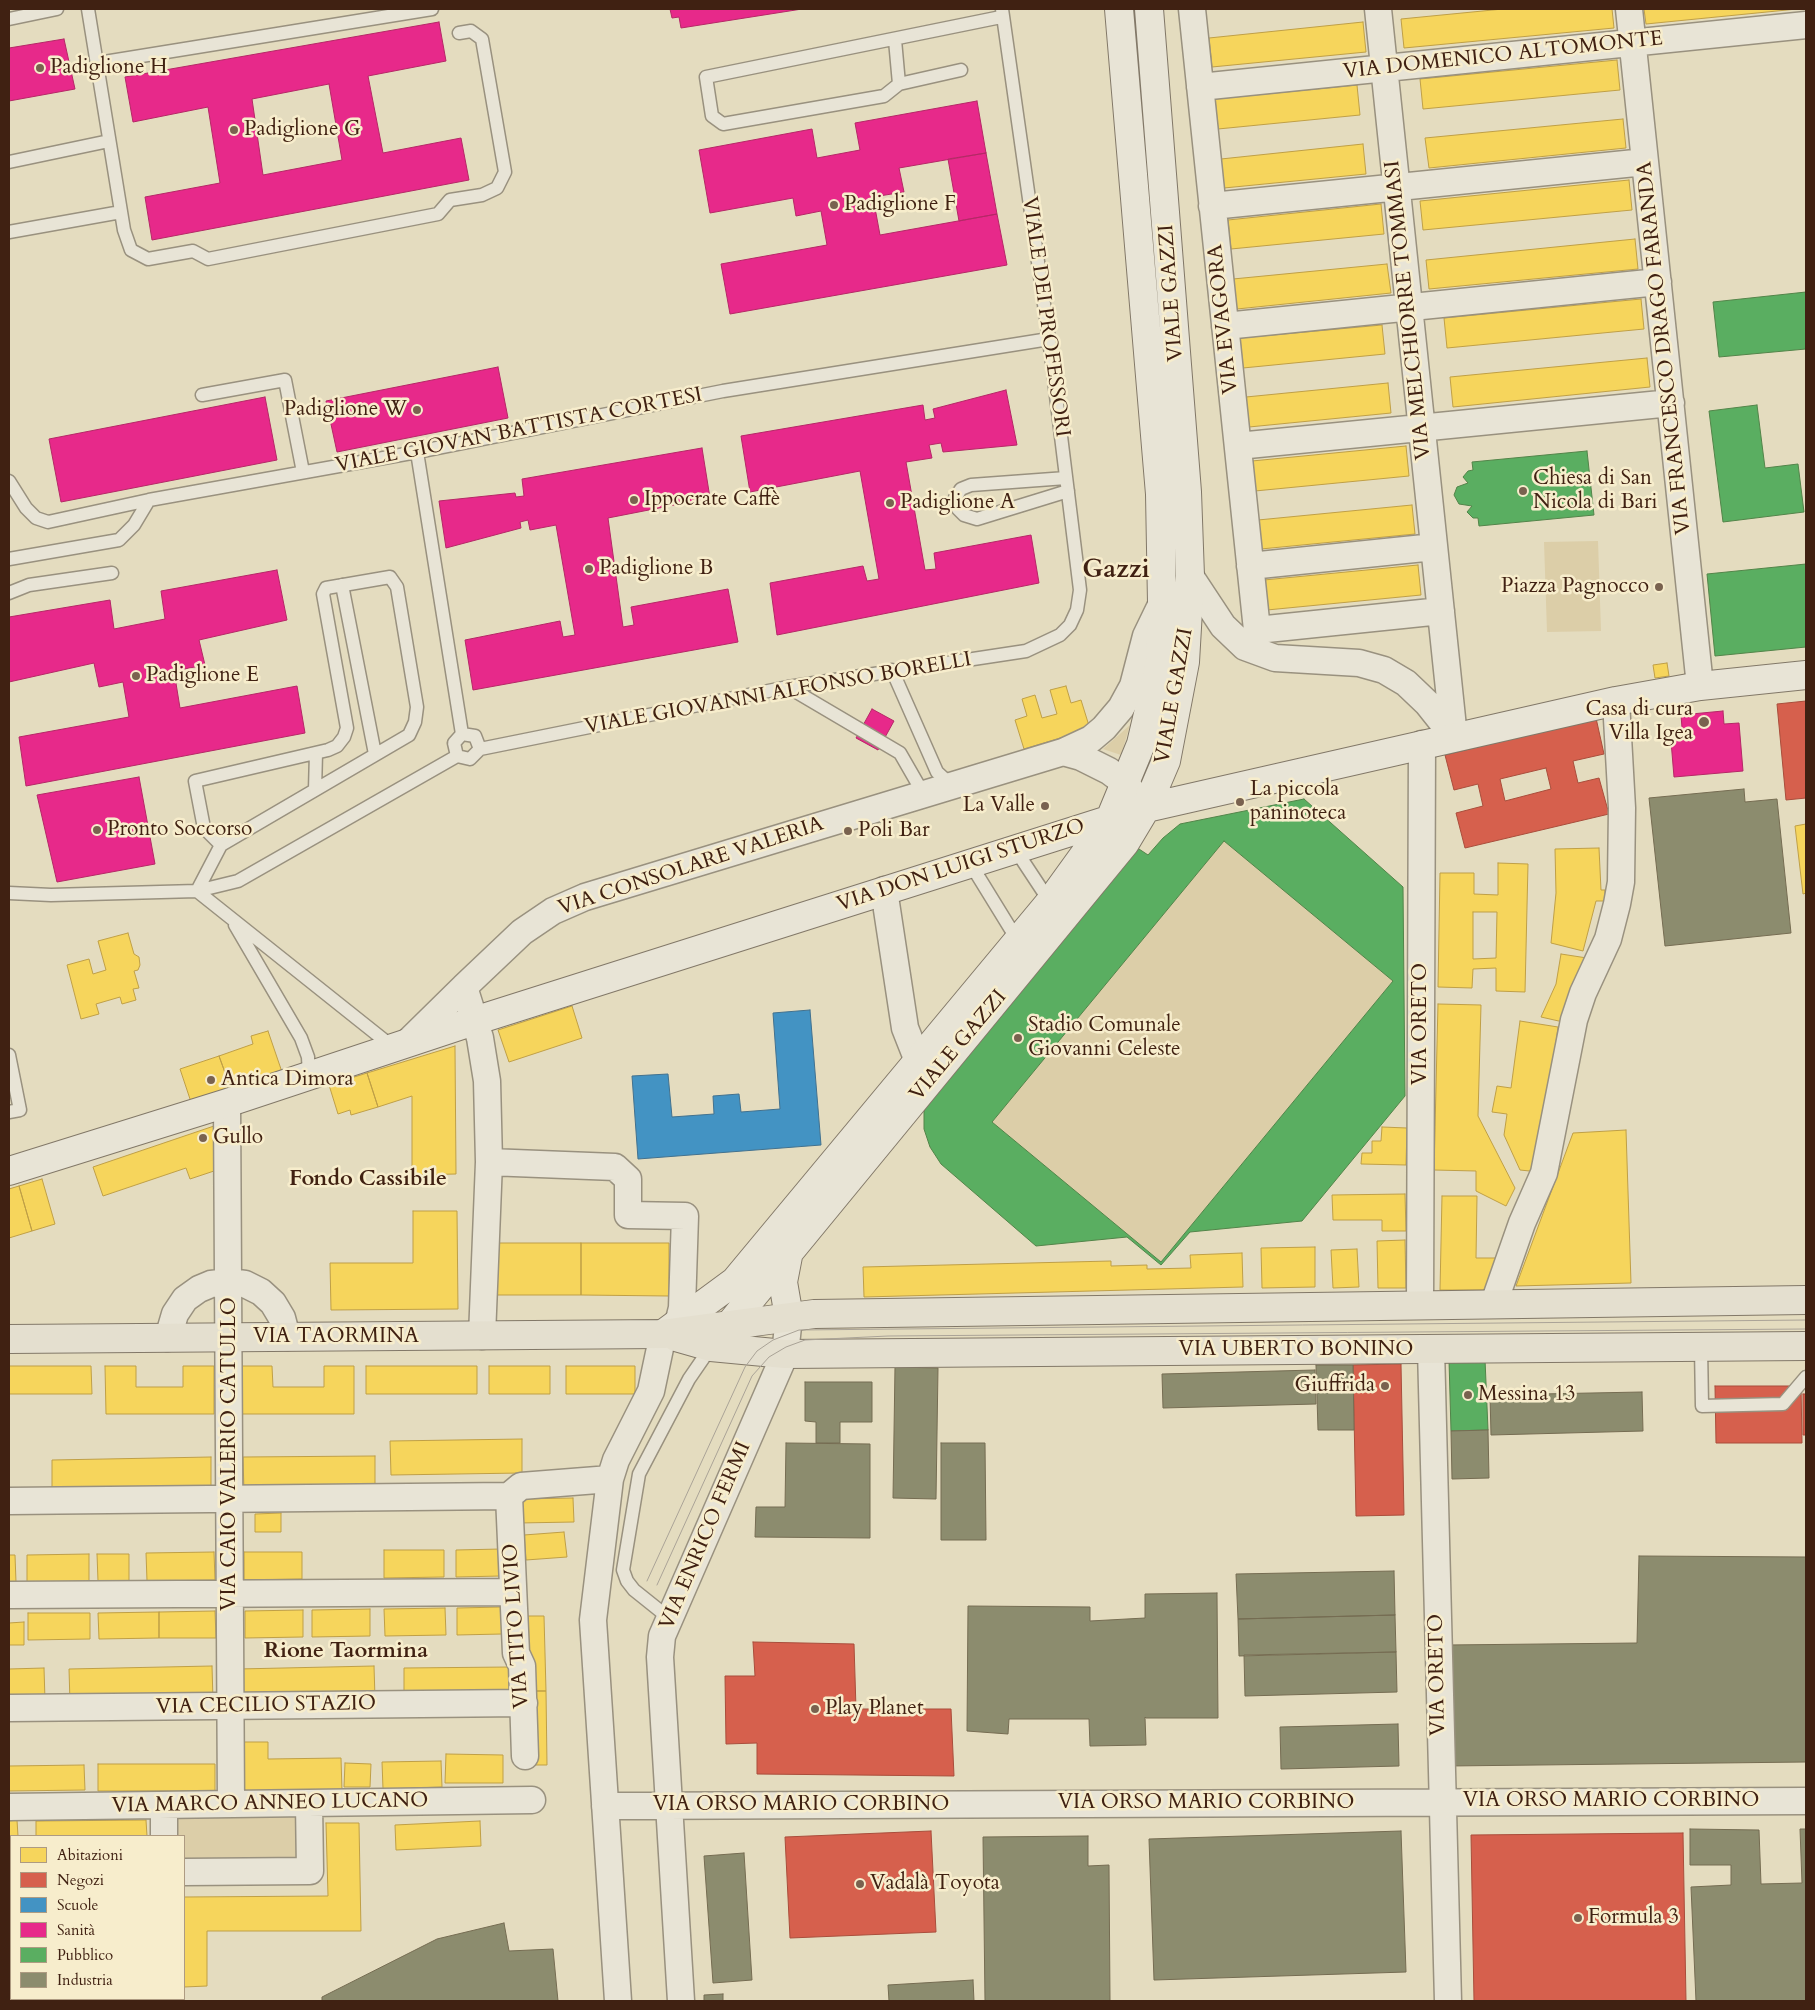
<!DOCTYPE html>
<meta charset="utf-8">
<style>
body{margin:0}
#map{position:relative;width:1815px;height:2010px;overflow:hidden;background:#e4dcbf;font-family:Cardo,serif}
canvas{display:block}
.frame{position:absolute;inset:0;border:10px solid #402112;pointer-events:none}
.legend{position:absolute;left:10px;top:1835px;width:175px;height:165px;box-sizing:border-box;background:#f7edcc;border:1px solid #ae9b82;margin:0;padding:6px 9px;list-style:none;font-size:15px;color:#402112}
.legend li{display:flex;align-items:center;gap:10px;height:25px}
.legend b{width:25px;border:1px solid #ae9b82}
</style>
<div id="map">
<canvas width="1815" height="2010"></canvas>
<div class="frame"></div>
<ul class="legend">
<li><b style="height:14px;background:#f6d55c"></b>Abitazioni</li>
<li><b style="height:14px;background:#d6604d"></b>Negozi</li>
<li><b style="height:14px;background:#4393c3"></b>Scuole</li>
<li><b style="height:14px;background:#e7298a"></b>Sanità</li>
<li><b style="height:14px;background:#5aae61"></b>Pubblico</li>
<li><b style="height:14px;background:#8c8c6e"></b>Industria</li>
</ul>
</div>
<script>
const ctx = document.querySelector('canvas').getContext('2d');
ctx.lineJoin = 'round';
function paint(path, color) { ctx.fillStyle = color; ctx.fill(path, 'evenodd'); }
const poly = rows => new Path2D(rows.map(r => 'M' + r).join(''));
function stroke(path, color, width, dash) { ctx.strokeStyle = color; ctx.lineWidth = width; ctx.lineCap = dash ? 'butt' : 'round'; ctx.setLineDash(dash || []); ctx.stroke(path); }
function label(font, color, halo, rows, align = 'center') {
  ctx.font = font + ' Cardo,serif'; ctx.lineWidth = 5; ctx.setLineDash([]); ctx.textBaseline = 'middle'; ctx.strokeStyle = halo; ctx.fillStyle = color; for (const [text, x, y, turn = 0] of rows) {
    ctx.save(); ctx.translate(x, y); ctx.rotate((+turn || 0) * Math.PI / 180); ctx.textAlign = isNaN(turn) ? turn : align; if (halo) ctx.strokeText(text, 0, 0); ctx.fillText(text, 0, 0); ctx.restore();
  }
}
const green = poly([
 [1598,541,1601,631,1547,632,1544,542],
 [1130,725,1121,755,1103,749],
 [1224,841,1393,981,1161,1262,992,1122],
 [173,1816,298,1816,299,1859,184,1859,184,1836,174,1836]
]);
const homes = poly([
 [1503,9,1612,9,1614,28,1404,48,1401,19,1503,9],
 [1644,9,1797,9,1646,24,1644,9],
 [1363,22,1366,52,1212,67,1209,38,1363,22],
 [1617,60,1620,90,1423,109,1420,79,1617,60],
 [1357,85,1360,115,1218,129,1215,99,1357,85],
 [1623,119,1626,148,1429,168,1425,138,1623,119],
 [1363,144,1366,174,1224,188,1221,159,1363,144],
 [1629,180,1632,210,1423,230,1420,201,1629,180],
 [1381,204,1384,234,1231,249,1228,220,1381,204],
 [1635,239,1638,269,1429,289,1426,260,1635,239],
 [1387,264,1391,293,1237,309,1233,279,1387,264],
 [1641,299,1644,329,1447,348,1444,318,1641,299],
 [1382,325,1385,354,1243,368,1240,338,1382,325],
 [1647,358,1650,387,1453,407,1450,377,1647,358],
 [1388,383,1391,413,1249,427,1246,397,1388,383],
 [1406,446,1409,476,1255,491,1252,461,1406,446],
 [1412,505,1415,534,1261,549,1258,520,1412,505],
 [1418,565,1421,595,1267,610,1264,580,1418,565],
 [1667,663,1669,676,1655,678,1653,665,1667,663],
 [1066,686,1071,703,1081,700,1090,729,1024,749,1015,720,1027,716,1022,699,1035,695,1042,718,1057,714,1050,690,1066,686],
 [1806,824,1806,893,1803,894,1795,826,1806,824],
 [1599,848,1601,890,1605,890,1605,901,1596,901,1583,951,1551,943,1556,893,1555,849,1599,848],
 [1498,863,1528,864,1525,992,1496,991,1496,968,1473,969,1472,988,1438,987,1440,873,1474,873,1474,894,1498,895,1498,863],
 [1473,912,1497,912,1496,958,1473,959,1473,912],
 [128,933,134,954,139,957,140,965,138,970,134,971,139,988,133,989,136,1000,122,1004,120,997,96,1004,99,1014,81,1019,67,965,89,959,93,974,106,970,98,941,128,933],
 [1561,954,1587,958,1572,1024,1541,1017,1556,984,1561,954],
 [1438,1004,1481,1005,1478,1116,1515,1188,1506,1206,1476,1191,1476,1171,1434,1170,1438,1004],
 [572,1006,582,1038,509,1062,498,1030,572,1006],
 [1520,1021,1558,1027,1539,1172,1520,1170,1504,1135,1507,1114,1492,1112,1497,1086,1511,1088,1520,1021],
 [268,1031,282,1072,231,1089,219,1056,253,1044,251,1036,268,1031],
 [455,1046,456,1174,412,1175,412,1096,378,1107,367,1073,455,1046],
 [219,1056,231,1089,191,1102,180,1069,219,1056],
 [367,1073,378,1107,351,1115,350,1110,338,1114,329,1085,367,1073],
 [214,1126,214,1171,190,1179,186,1168,103,1196,93,1167,214,1126],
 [1382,1127,1407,1128,1406,1165,1361,1164,1362,1153,1372,1153,1372,1141,1381,1141,1382,1127],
 [1626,1130,1631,1283,1516,1286,1573,1133,1626,1130],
 [42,1179,55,1224,32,1231,19,1186,42,1179],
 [19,1186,32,1231,9,1238,9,1189,19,1186],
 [1405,1194,1406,1231,1382,1231,1382,1220,1333,1220,1332,1195,1405,1194],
 [1442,1196,1477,1196,1476,1258,1498,1258,1489,1290,1440,1290,1442,1196],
 [413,1211,457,1211,458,1309,331,1310,330,1263,413,1263,413,1211],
 [1405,1240,1406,1288,1378,1288,1377,1241,1405,1240],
 [495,1243,581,1243,581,1295,495,1295,495,1243],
 [581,1243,669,1243,669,1296,581,1295,581,1243],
 [1315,1247,1315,1287,1262,1288,1261,1248,1315,1247],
 [1357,1249,1359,1287,1333,1288,1331,1250,1357,1249],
 [1242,1253,1243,1287,864,1297,863,1267,1111,1261,1111,1266,1147,1265,1147,1269,1191,1268,1190,1255,1242,1253],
 [9,1366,91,1366,92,1394,9,1394,9,1366],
 [105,1366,136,1366,136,1387,183,1387,183,1366,214,1366,214,1414,106,1414,105,1366],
 [241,1366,272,1366,273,1387,324,1387,324,1366,354,1366,354,1414,242,1414,241,1366],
 [366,1366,477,1366,477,1394,366,1394,366,1366],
 [489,1366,550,1366,550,1394,489,1394,489,1366],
 [566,1366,635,1366,635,1394,566,1394,566,1366],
 [522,1439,522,1473,391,1475,390,1441,522,1439],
 [375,1456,375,1491,244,1492,243,1457,375,1456],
 [211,1457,211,1491,52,1493,52,1460,211,1457],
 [573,1498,574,1522,519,1523,519,1499,573,1498],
 [281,1513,281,1532,255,1532,255,1514,281,1513],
 [564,1532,567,1557,526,1560,524,1535,564,1532],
 [501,1549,501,1576,456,1577,456,1550,501,1549],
 [384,1550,444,1550,444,1577,384,1578,384,1550],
 [214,1552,215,1580,147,1581,146,1553,214,1552],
 [244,1552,302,1552,302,1579,244,1580,244,1552],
 [89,1554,89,1581,27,1582,27,1555,89,1554],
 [97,1554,129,1554,129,1581,98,1581,97,1554],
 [9,1555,15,1555,16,1582,9,1582,9,1555],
 [502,1607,502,1634,457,1635,457,1608,502,1607],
 [445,1608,446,1635,385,1636,384,1609,445,1608],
 [370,1609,370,1636,312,1637,312,1610,370,1609],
 [303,1610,303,1637,245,1638,245,1611,303,1610],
 [215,1611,216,1638,159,1638,159,1612,215,1611],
 [159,1612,159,1638,99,1639,98,1613,159,1612],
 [28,1613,90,1613,90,1639,28,1640,28,1613],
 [527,1616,544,1616,546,1691,529,1691,527,1616],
 [24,1622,24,1645,9,1645,9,1623,24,1622],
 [212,1666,213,1700,70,1703,69,1669,212,1666],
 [374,1666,375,1698,238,1700,238,1669,374,1666],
 [510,1667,511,1699,404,1699,404,1668,510,1667],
 [44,1668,45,1700,9,1701,9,1669,44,1668],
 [529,1691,546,1691,547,1765,530,1765,529,1691],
 [242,1742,268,1742,268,1759,341,1758,342,1791,244,1793,242,1742],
 [446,1754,503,1755,503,1783,445,1783,446,1754],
 [441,1761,442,1787,383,1789,382,1762,441,1761],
 [345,1763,371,1764,370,1787,344,1787,345,1763],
 [98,1764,215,1764,215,1791,98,1791,98,1764],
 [84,1765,85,1790,9,1791,9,1766,84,1765],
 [17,1820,18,1836,11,1836,11,1848,9,1848,9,1821,17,1820],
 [146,1820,147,1836,36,1836,36,1821,146,1820],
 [480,1821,481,1846,396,1850,395,1825,480,1821],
 [326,1823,359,1823,361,1931,207,1931,207,1986,184,1987,184,1897,328,1896,326,1823],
 [9,1901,11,1901,11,1928,9,1928,9,1901],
 [9,1955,11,1955,11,1980,9,1980,9,1955],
 [120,1999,148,1999,148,2001,120,2001,120,1999]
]);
const shops = poly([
 [1806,701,1806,798,1786,800,1777,704,1806,701],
 [1596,718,1604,754,1573,761,1578,783,1599,778,1609,814,1465,848,1456,813,1483,806,1478,784,1454,790,1445,755,1596,718],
 [1546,768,1551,789,1505,801,1500,779,1546,768],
 [1401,1364,1404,1515,1356,1516,1353,1365,1401,1364],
 [1715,1386,1801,1386,1802,1443,1716,1443,1715,1386],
 [1803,1394,1806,1394,1806,1435,1803,1435,1803,1394],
 [753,1642,854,1644,856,1709,951,1709,954,1776,757,1774,757,1743,726,1744,725,1676,755,1676,753,1642],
 [931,1831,936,1932,790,1938,785,1837,931,1831],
 [1683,1833,1686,2001,1474,2001,1471,1835,1683,1833]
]);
const schools = poly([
 [810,1010,821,1145,638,1159,632,1076,668,1074,672,1117,714,1114,713,1096,739,1094,741,1112,780,1109,773,1013,810,1010]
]);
const health = poly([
 [670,9,802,9,681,28,679,17,672,18,670,9],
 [439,22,446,61,368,76,383,153,461,138,469,180,152,240,145,197,220,183,208,107,133,122,125,77,439,22],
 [329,84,342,160,263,175,252,99,329,84],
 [64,39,75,89,9,101,9,48,64,39],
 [977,101,986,153,899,168,904,192,873,197,880,235,997,214,1007,265,730,314,721,264,827,245,821,211,796,216,793,198,710,213,699,150,812,129,817,158,860,150,855,123,977,101],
 [986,153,997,214,959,221,948,159,986,153],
 [498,367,508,418,337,452,326,401,498,367],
 [1006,390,1017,445,943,452,941,443,929,445,932,458,906,462,925,570,936,569,934,553,1031,535,1039,583,777,635,770,583,863,566,867,581,879,579,860,471,750,492,741,436,923,405,925,420,935,418,933,409,1006,390],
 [265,397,277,460,61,502,49,439,265,397],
 [702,448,710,498,608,518,623,627,634,625,631,607,728,589,738,642,473,690,465,640,560,621,563,637,575,635,556,525,530,530,528,520,520,522,521,528,446,548,439,501,515,493,516,497,524,496,522,479,702,448],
 [277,570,287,620,199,640,205,665,174,671,180,708,297,686,305,733,26,786,19,737,129,717,123,682,99,687,94,663,9,682,9,617,110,600,114,629,165,619,161,591,277,570],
 [872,709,894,721,878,750,856,738,872,709],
 [1723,711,1724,724,1739,723,1743,771,1674,777,1670,729,1682,728,1681,715,1723,711],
 [139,777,155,864,57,882,37,795,139,777]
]);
const public = poly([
 [1806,292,1806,349,1719,357,1713,302,1806,292],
 [1757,405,1765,468,1798,464,1804,512,1723,522,1709,411,1757,405],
 [1587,451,1594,515,1479,526,1478,518,1473,518,1467,512,1472,506,1459,504,1454,495,1457,487,1468,483,1463,477,1468,471,1473,470,1472,462,1587,451],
 [1806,564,1806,647,1715,656,1707,574,1806,564],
 [1304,799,1403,887,1405,1096,1302,1221,1190,1232,1161,1265,1127,1237,1036,1246,941,1164,930,1147,924,1129,924,1112,929,1095,1133,845,1148,855,1163,838,1180,824,1304,799],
 [1224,841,1393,981,1161,1262,992,1122,1224,841],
 [1485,1359,1488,1430,1451,1431,1449,1360,1485,1359]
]);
const industry = poly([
 [1744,789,1745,802,1777,799,1791,933,1665,946,1649,798,1744,789],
 [1316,1365,1353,1365,1354,1430,1318,1430,1316,1365],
 [895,1367,938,1368,936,1499,893,1498,895,1367],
 [1315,1370,1316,1404,1163,1408,1162,1374,1315,1370],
 [805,1382,872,1382,872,1422,840,1422,840,1443,816,1443,816,1422,805,1421,805,1382],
 [1642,1392,1643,1431,1491,1435,1490,1395,1642,1392],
 [1488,1430,1489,1478,1452,1479,1451,1431,1488,1430],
 [786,1443,870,1444,870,1538,755,1537,756,1507,785,1507,786,1443],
 [941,1443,985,1443,986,1540,941,1540,941,1443],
 [1639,1556,1806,1557,1806,1762,1448,1766,1447,1645,1637,1643,1639,1556],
 [1394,1571,1395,1615,1238,1619,1236,1574,1394,1571],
 [1217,1593,1218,1718,1146,1718,1145,1717,1146,1745,1090,1746,1089,1719,1009,1719,1008,1734,967,1731,968,1606,1090,1607,1090,1621,1145,1618,1145,1594,1217,1593],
 [1395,1615,1396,1652,1239,1656,1238,1619,1395,1615],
 [1396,1652,1397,1692,1245,1696,1244,1655,1396,1652],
 [1398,1724,1399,1766,1281,1769,1280,1727,1398,1724],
 [1690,1829,1759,1830,1761,1884,1802,1883,1800,1829,1806,1829,1806,2001,1696,2001,1691,1887,1731,1885,1731,1865,1690,1865,1690,1829],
 [1401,1831,1406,1972,1154,1980,1149,1839,1401,1831],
 [1088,1836,1088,1866,1109,1865,1110,2001,985,2001,983,1837,1088,1836],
 [744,1853,752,1980,713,1983,704,1856,744,1853],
 [504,1923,509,1951,553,1949,558,2001,322,2001,322,1997,437,1939,504,1923],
 [973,1980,974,2001,889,2001,888,1985,973,1980],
 [723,1994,723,2001,704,2001,704,1995,723,1994]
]);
const lane = poly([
 [88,9,124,230,131,250,148,259,193,251,208,259,438,214,450,200,482,195,497,188,505,172,482,39,471,31,459,33],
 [9,19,57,9],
 [895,40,899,84],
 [98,63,432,9],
 [961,70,899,84,884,96,723,124,712,116,706,77,1001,17],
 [9,162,109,141],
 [9,232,121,212],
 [202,395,285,380,303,472],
 [417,452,462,734],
 [1066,478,971,485,961,489,955,498,958,509,964,515,977,519,1068,491],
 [9,481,26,508,36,518,48,522,149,500],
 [9,559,119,540,134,525,149,500,417,452,723,391,1049,339],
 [342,585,375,754],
 [9,593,29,585,112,573],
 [892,670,937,772,950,784],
 [788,687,900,753,923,793],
 [462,734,475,736,480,749,470,759,457,756,454,743,462,734],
 [480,749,788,687,1026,651,1060,635,1070,625,1077,610,1080,590,1049,339,1002,9],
 [315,790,316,753],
 [1015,849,1050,902],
 [970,863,1018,941],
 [197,891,221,845,409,735,415,722,417,707,397,587,390,577,326,588,323,594,347,728,344,737,337,746,328,750,195,781,204,828,221,845],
 [197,891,394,1048],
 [9,893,51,895,197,891,238,881,457,756],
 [235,925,301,1038,308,1057,309,1076],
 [9,1055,20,1110,9,1112],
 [1701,1347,1702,1406,1783,1404,1806,1377],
 [669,1618,634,1590,627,1581,623,1570,639,1474,689,1379,711,1347]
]);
const street = poly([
 [1192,9,1257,630,1441,611],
 [1378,9,1454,737],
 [1629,9,1700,686],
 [1200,87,1806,25],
 [1212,206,1645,162],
 [1225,326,1658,282],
 [1238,446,1671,403],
 [1250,566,1434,547],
 [1190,576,1223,626,1245,647,1275,658,1359,663,1384,670,1406,683,1427,703,1454,737],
 [1063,752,1081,757,1109,771,1125,783,1139,800],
 [884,890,905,1028,918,1061],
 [407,1043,464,987],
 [227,1103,231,1804],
 [489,1162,615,1167,628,1179,628,1215,685,1216,682,1308,678,1324],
 [1494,1303,1522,1223,1544,1173,1574,1020,1583,993,1608,939,1617,904,1621,882,1622,808,1616,701],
 [1420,1305,1422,744],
 [482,1336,489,1162,487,1081,480,1038,464,987,522,932,553,911,585,897,1063,752,1091,739,1104,728,1121,708,1133,686,1146,636,1162,603],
 [168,1338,175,1314,185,1299,199,1289,211,1284,229,1282,245,1284,261,1292,273,1303,282,1318,287,1337],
 [1431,1349,1448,2001],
 [509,1496,516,1653,522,1666,525,1756],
 [9,1501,509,1496,521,1486,610,1479],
 [9,1595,513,1592],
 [9,1708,524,1703],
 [164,1805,164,1836],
 [605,1806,1806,1801],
 [9,1807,532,1800],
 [184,1872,310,1871,309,1803],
 [9,1942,11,1942],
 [166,1999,166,2001],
 [618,2001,593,1620,610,1479,616,1460,651,1391,663,1334],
 [681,2001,660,1657,662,1636,785,1354,789,1317]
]);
const secondary = poly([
 [9,1171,227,1103,474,1021,1146,808,1616,701,1700,686,1806,675],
 [789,1251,783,1282,789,1317],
 [663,1334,735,1281,1050,902,1110,819,1141,744,1160,663,1162,603,1160,494,1119,9],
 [717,1340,1125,843,1146,808,1166,761,1185,662,1190,576,1187,492,1149,9]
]);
const primary = poly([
 [676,1337,711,1347,785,1354,1806,1346],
 [9,1339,663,1334,814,1314,1806,1300]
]);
const tram = poly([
 [647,1581,745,1367,757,1351,773,1340,799,1330,1806,1320],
 [657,1585,752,1376,769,1357,786,1347,805,1340,888,1336,1806,1329]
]);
const markers = [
 [40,68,5,"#79624f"],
 [234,130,5,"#79624f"],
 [834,205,5,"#79624f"],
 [417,410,5,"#79624f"],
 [1523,491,5,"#79624f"],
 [634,500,5,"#79624f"],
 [890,503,5,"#79624f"],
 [589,569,5,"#79624f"],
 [1659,587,5,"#79624f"],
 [136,676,5,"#79624f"],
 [1704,722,6,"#79624f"],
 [1240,802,5,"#79624f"],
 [1045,806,5,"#79624f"],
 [97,830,5,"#79624f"],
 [848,831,5,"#79624f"],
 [1018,1038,5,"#79624f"],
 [211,1080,5,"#79624f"],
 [203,1138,5,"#79624f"],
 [1385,1386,5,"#79624f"],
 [1468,1395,5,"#79624f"],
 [815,1709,5,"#79624f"],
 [860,1884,5,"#79624f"],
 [1578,1918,5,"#79624f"]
];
const streetNames = [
 ["VIA DOMENICO ALTOMONTE",1503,56,-6],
 ["VIALE GAZZI",1172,293,-94],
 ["VIA MELCHIORRE TOMMASI",1409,310,-96],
 ["VIALE DEI PROFESSORI",1045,317,82],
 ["VIA EVAGORA",1224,319,-96],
 ["VIA FRANCESCO DRAGO FARANDA",1665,348,-96],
 ["VIALE GIOVAN BATTISTA CORTESI",519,431,-11],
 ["VIALE GIOVANNI ALFONSO BORELLI",778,694,-10],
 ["VIALE GAZZI",1175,696,-80],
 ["VIA DON LUIGI STURZO",961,866,-18],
 ["VIA CONSOLARE VALERIA",691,867,-18],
 ["VIA ORETO",1421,1024,-90],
 ["VIALE GAZZI",959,1046,-50],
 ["VIA TAORMINA",336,1337],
 ["VIA UBERTO BONINO",1296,1350],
 ["VIA CAIO VALERIO CATULLO",230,1454,-90],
 ["VIA ENRICO FERMI",706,1536,-67],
 ["VIA TITO LIVIO",517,1626,-94],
 ["VIA ORETO",1438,1675,-91],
 ["VIA CECILIO STAZIO",266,1706,-1],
 ["VIA ORSO MARIO CORBINO",1611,1801],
 ["VIA ORSO MARIO CORBINO",1206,1803],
 ["VIA MARCO ANNEO LUCANO",270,1804,-1],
 ["VIA ORSO MARIO CORBINO",801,1805]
];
const poiNames = [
 ["Padiglione H",50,68],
 ["Padiglione G",244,130],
 ["Padiglione F",844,205],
 ["Padiglione W",407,410,"right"],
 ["Chiesa di San",1533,479],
 ["Nicola di Bari",1533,503],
 ["Ippocrate Caffè",644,500],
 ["Padiglione A",900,503],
 ["Padiglione B",599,569],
 ["Piazza Pagnocco",1649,587,"right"],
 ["Padiglione E",146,676],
 ["Casa di cura",1693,710,"right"],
 ["Villa Igea",1693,734,"right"],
 ["La piccola",1250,790],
 ["paninoteca",1250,814],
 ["La Valle",1035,806,"right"],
 ["Pronto Soccorso",107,830],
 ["Poli Bar",858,831],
 ["Stadio Comunale",1028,1026],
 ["Giovanni Celeste",1028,1050],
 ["Antica Dimora",221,1080],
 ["Gullo",213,1138],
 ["Giuffrida",1375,1386,"right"],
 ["Messina 13",1478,1395],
 ["Play Planet",825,1709],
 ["Vadalà Toyota",870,1884],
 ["Formula 3",1588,1918]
];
const neighbourhoodNames = [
 ["Fondo Cassibile",368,1180],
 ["Rione Taormina",346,1652]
];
const districtNames = [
 ["Gazzi",1116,571]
];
paint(green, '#dccea8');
paint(homes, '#f6d55c');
stroke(homes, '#bf9f46', 1);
paint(shops, '#d6604d');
stroke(shops, '#a94d3b', 1);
paint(schools, '#4393c3');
stroke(schools, '#42718e', 1);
paint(health, '#e7298a');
stroke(health, '#b52766', 1);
paint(public, '#5aae61');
stroke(public, '#528449', 1);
paint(industry, '#8c8c6e');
stroke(industry, '#756c52', 1);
stroke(lane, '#99917f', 15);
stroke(street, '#99917f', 29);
stroke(secondary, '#827868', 30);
stroke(primary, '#827868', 30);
stroke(lane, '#e8e4d6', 12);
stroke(street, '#e8e4d6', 26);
stroke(secondary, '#e8e4d6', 28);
stroke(primary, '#e4dfcf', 28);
stroke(tram, '#aaa397', 1);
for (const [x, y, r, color] of markers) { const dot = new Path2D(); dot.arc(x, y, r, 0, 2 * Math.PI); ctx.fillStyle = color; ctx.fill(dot); stroke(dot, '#f7edcc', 2); }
label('21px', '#402112', '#f7edcc', streetNames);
label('21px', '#402112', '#f7edcc', poiNames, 'left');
label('bold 22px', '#402112', '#f7edcc', neighbourhoodNames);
label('bold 26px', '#402112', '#f7edcc', districtNames);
</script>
